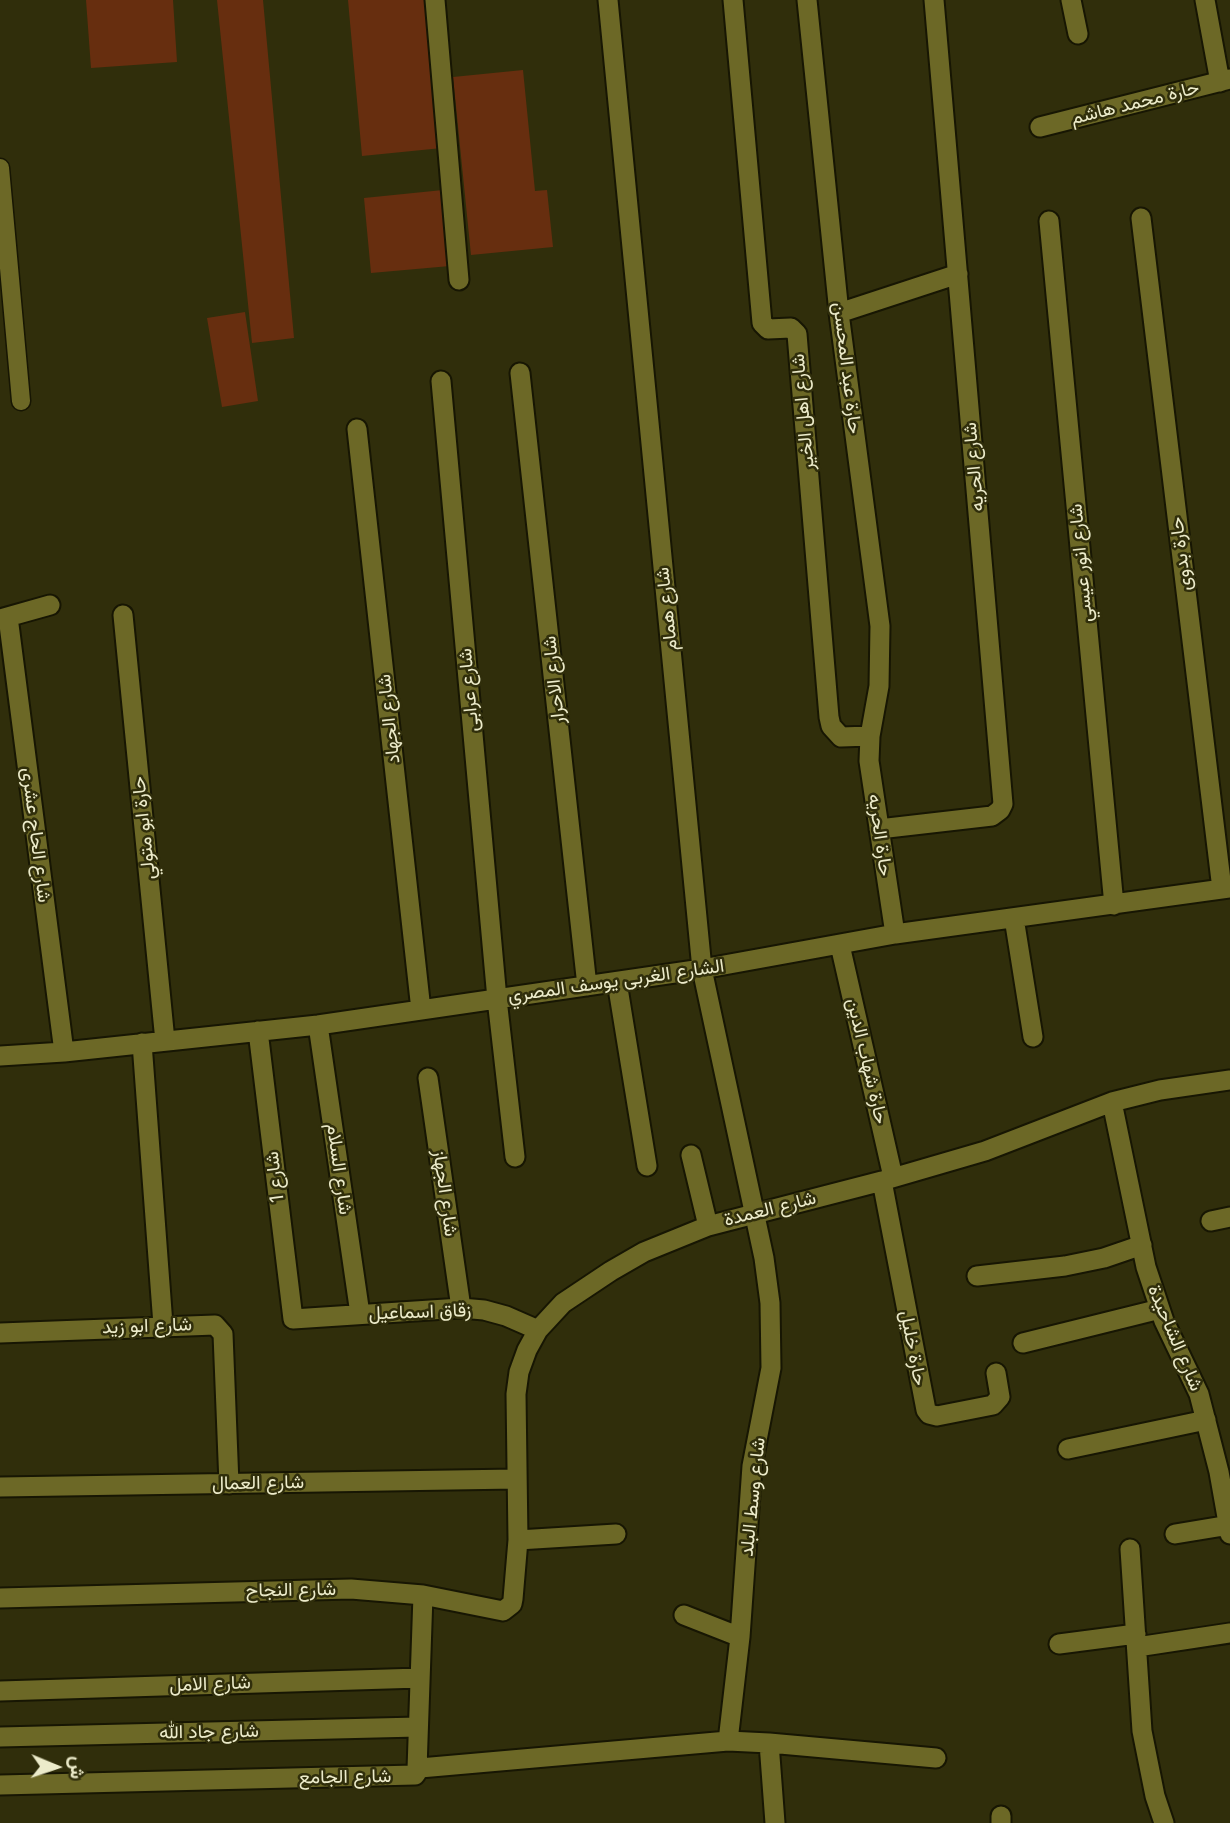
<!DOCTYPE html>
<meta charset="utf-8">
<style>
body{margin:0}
#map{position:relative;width:1230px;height:1823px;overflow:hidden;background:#302e0b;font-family:Inter,Vazirmatn,sans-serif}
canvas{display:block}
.north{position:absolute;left:21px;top:1732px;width:70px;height:70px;-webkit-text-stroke:5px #302e0b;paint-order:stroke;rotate:92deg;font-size:19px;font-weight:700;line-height:28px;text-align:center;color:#ecebca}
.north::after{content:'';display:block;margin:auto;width:24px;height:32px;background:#ecebca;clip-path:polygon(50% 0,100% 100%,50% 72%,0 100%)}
</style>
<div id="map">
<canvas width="1230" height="1823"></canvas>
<div class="north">ش</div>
</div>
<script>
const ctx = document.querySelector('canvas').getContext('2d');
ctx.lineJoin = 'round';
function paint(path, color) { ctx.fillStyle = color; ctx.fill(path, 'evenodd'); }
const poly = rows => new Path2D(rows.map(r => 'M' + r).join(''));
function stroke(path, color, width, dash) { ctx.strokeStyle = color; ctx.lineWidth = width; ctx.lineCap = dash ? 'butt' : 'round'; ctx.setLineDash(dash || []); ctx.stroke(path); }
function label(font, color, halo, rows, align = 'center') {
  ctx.font = font + ' Inter,Vazirmatn,sans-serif'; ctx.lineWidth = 5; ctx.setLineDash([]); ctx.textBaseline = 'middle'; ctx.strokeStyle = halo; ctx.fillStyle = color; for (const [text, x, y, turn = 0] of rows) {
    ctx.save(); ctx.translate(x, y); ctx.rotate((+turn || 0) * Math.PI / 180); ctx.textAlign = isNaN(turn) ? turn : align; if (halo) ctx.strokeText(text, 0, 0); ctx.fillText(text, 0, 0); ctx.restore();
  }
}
const building = poly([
 [86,0,173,0,177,62,91,68],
 [217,0,263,0,294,338,252,343],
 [348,0,428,0,442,148,362,156],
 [523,70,535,191,547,190,553,247,471,255,453,77],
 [443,190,450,266,371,273,364,198],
 [245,312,258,401,222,407,207,318]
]);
const service = poly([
 [0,168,21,401]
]);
const minor = poly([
 [435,0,459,280],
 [608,0,702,969,764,1258,770,1303,771,1368,752,1466,740,1637,728,1741],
 [733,0,762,323,768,329,791,328,797,334,829,717,831,726,841,737,870,736],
 [807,0,839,313,880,626,879,686,870,736,869,761,895,934],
 [1071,0,1078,34],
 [1205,0,1220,82],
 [1040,127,1230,79],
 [1141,218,1222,889],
 [1049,221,1114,905],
 [839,313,958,274],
 [520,373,587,986],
 [441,381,497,999,515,1157],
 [357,429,421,1010],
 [123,615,165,1041],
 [8,617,64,1052],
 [0,619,50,605],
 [879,829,992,816,1000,810,1003,804,934,0],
 [1014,918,1033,1037],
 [840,945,893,1177],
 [617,982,647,1166],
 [318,1025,360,1314],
 [258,1031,293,1319,461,1308,484,1310,506,1316,538,1330],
 [142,1043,163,1325],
 [0,1056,64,1052,318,1025,702,969,895,934,1230,888],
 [428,1078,461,1308],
 [1112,1102,1146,1267,1164,1321,1199,1394,1219,1472,1230,1534],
 [691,1155,708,1226],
 [882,1181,926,1410,929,1414,937,1416,993,1405,1000,1397,996,1373],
 [1211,1221,1230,1217],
 [977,1276,1065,1266,1104,1258,1142,1245],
 [0,1333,215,1325,223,1334,229,1484],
 [1023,1343,1160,1309],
 [1068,1449,1206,1420],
 [0,1487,516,1479],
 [1175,1534,1229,1525],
 [518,1540,616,1534],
 [1130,1549,1142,1731,1155,1796,1164,1823],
 [0,1598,351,1589,423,1595,503,1611,512,1604,513,1599,518,1540,516,1394,519,1372,527,1350,538,1330,563,1303,611,1271,644,1252,708,1226,882,1181,985,1151,1112,1102,1160,1090,1230,1080],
 [684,1615,740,1637],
 [1059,1644,1136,1634],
 [1137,1647,1230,1633],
 [0,1691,420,1678],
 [0,1737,418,1727],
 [769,1743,775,1823],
 [417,1769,423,1595],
 [0,1785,415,1775,420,1768,728,1741,769,1743,936,1758],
 [1001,1823,1001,1816]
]);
const streetNames = [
 ["حارة محمد هاشم",1135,103,-14],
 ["حارة عبد المحسن",847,368,83],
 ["شارع اهل الخير",803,412,-95],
 ["شارع الحريه",974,467,-95],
 ["حارة بدوى",1181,554,-97],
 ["شارع انور عيسي",1081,563,-95],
 ["شارع همام",667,609,-96],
 ["شارع الاحرار",554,680,-96],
 ["شارع عرابى",469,690,-95],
 ["شارع الجهاد",389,719,-96],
 ["حارة ابو متولي",144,828,-96],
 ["شارع الحاج عشرى",36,835,83],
 ["حارة الحريه",880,835,82],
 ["الشارع الغربى يوسف المصري",616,981,-8],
 ["حارة شهاب الدين",867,1061,77],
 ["شارع السلام",339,1169,82],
 ["شارع 1",275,1177,-97],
 ["شارع الجهاز",445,1193,82],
 ["شارع العمدة",770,1209,-14],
 ["زقاق اسماعيل",420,1312,-2],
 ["شارع ابو زيد",147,1326,-2],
 ["شارع الشاحيدة",1175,1338,67],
 ["حارة خليل",913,1348,79],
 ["شارع العمال",258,1483,-1],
 ["شارع وسط البلد",753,1497,-84],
 ["شارع النجاح",291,1590,-1],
 ["شارع الامل",210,1684,-2],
 ["شارع جاد الله",209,1732,-1],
 ["شارع الجامع",345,1777,-1]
];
paint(building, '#672e0f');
stroke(service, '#171603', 21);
stroke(minor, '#171603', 23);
stroke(service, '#6c6826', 18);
stroke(minor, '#6c6826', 19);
label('19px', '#ecebca', '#302e0b', streetNames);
</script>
